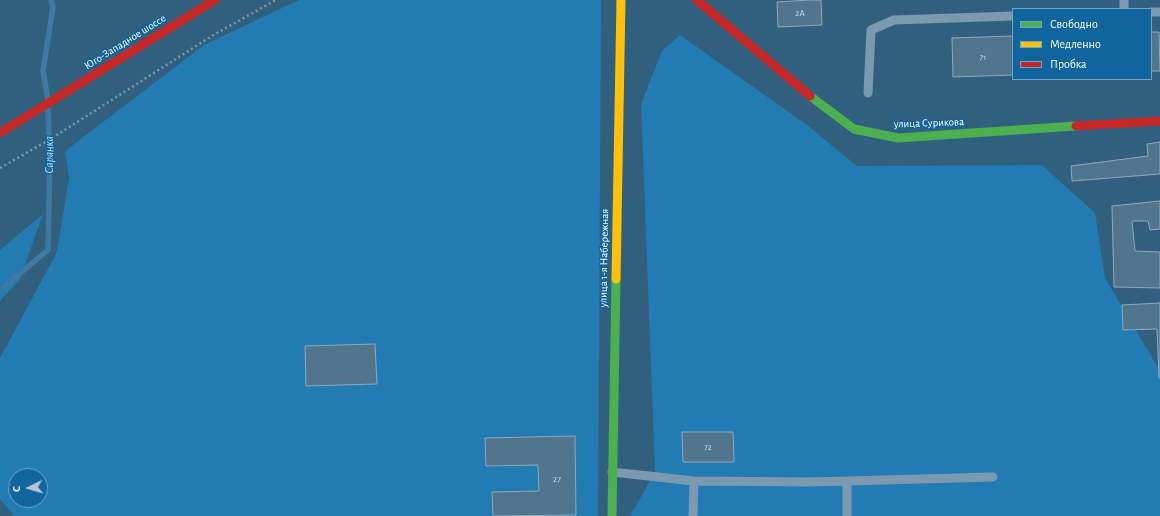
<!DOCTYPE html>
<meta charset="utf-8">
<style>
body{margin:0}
#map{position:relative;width:1160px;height:516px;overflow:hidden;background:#315f7e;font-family:"Alegreya Sans",sans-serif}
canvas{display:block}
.legend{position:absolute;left:1012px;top:8px;width:140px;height:72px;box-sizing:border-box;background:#11659e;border:1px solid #70a3c5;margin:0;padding:5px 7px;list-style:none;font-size:12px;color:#fff}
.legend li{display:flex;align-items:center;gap:8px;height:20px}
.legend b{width:20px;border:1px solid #70a3c5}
.north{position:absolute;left:8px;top:468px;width:40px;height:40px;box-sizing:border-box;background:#11659e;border:1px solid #70a3c5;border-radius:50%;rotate:265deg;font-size:11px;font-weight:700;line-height:16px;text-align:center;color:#fff}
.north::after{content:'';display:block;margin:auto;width:14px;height:18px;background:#b7c7d2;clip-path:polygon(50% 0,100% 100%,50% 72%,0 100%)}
</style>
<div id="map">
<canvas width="1160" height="516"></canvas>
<ul class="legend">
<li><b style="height:5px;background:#4caf50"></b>Свободно</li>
<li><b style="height:5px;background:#ffc107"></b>Медленно</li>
<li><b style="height:5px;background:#c62828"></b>Пробка</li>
</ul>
<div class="north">С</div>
</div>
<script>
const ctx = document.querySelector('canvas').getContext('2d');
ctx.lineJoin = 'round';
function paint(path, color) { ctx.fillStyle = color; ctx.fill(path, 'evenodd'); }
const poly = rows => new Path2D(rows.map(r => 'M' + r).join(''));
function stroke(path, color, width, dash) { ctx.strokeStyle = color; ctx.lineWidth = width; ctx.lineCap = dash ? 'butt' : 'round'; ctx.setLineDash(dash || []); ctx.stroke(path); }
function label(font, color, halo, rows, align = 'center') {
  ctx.font = font + ' "Alegreya Sans",sans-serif'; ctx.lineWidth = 3; ctx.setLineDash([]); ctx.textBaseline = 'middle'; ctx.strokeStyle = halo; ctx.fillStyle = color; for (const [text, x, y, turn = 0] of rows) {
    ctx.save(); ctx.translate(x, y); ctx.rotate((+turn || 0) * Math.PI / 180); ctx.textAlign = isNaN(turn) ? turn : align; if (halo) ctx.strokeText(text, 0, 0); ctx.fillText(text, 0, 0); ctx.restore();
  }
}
const green = poly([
 [299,0,601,0,598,516,14,516,0,499,0,358,57,252,69,178,65,151,204,45],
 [16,476,40,476,40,500,16,500],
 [680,35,807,125,857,166,1042,165,1095,213,1105,278,1157,366,1160,367,1160,516,630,516,655,472,641,104,662,51],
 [43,214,20,279,0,301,0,250]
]);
const stream = poly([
 [48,100,43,71,53,7,51,0],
 [0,290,48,250,50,156,48,110]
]);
const building = poly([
 [810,0,821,0,822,25,778,27,777,2,810,0],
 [1151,32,1159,32,1160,71,1151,71,1151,32],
 [1013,36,1013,75,953,77,952,38,1013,36],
 [1160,142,1160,174,1072,181,1071,166,1148,156,1147,144,1160,142],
 [1160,201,1160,229,1150,230,1148,221,1132,221,1135,251,1160,252,1160,288,1114,287,1112,206,1160,201],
 [1160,303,1160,378,1159,378,1157,329,1123,330,1122,305,1160,303],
 [375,344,377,384,306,386,305,346,375,344],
 [682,432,733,432,734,462,683,462,682,432],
 [575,436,576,515,493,516,492,492,539,491,538,465,486,466,485,438,575,436]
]);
const path = poly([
 [0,168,49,140,215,34,276,0]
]);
const lane = poly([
 [1124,0,1124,9],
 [1151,12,1160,12],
 [868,93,871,30,894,20,1013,16],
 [612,472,694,481,810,482,993,477],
 [847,481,847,516],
 [693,516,694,481]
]);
const fast = poly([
 [810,96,854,129,898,138,1076,126],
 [612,516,616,279]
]);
const slow = poly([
 [616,279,621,0]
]);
const jam = poly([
 [697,0,810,96],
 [1076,126,1160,121],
 [0,133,215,0]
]);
const numberNames = [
 ["2А",800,13],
 ["71",983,57],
 ["72",708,447],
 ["27",557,479]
];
const streetNames = [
 ["Юго-Западное шоссе",125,42,-32],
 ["улица Сурикова",929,123,-2],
 ["улица 1-я Набережная",604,258,-89]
];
const waterNames = [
 ["Саранка",49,155,-90]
];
paint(green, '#227bb3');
stroke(stream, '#3f78a0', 5.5);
paint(building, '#50758d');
stroke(building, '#91abbc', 1);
stroke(path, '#7c9aaf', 2.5, [2, 3]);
stroke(lane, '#7c9aaf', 9);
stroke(fast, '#4caf50', 9);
stroke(slow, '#ffc107', 9);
stroke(jam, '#c62828', 9);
label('9px', '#d3dce2', null, numberNames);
label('11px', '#fff', '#11659e', streetNames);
label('italic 12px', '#b8e2fb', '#11659e', waterNames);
</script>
